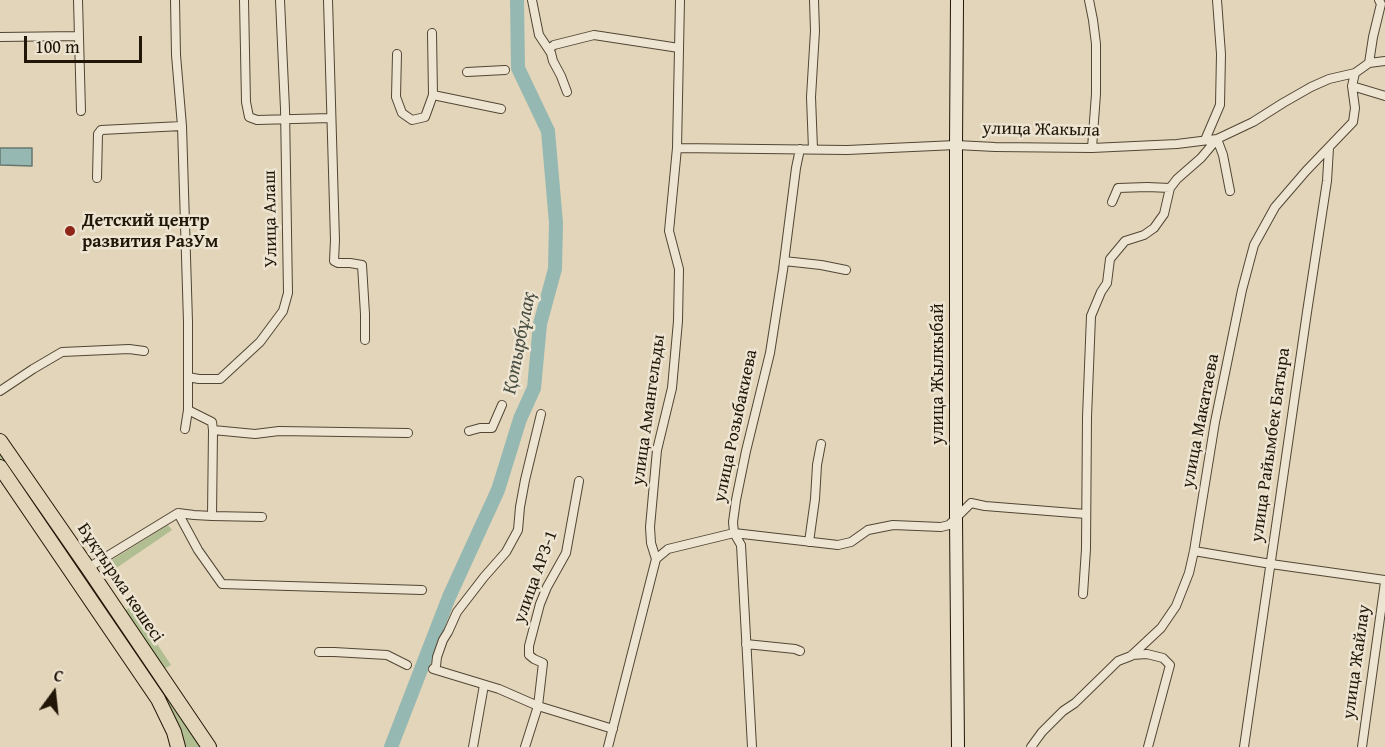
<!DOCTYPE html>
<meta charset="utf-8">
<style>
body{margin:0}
#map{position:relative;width:1385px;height:747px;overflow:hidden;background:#e3d5b9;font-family:"Gentium Book Plus",serif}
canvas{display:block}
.north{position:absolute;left:24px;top:663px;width:60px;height:60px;-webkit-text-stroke:4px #ede4d2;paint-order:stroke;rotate:15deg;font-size:16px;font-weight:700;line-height:24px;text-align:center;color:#211607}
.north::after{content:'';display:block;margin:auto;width:21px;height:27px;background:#211607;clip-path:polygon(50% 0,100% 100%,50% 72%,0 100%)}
.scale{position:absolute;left:24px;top:36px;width:118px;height:27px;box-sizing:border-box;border:3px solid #211607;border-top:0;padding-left:8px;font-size:18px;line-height:21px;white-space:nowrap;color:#211607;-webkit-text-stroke:4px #ede4d2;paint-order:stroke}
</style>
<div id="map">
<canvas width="1385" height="747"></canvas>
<div class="north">С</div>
<div class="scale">100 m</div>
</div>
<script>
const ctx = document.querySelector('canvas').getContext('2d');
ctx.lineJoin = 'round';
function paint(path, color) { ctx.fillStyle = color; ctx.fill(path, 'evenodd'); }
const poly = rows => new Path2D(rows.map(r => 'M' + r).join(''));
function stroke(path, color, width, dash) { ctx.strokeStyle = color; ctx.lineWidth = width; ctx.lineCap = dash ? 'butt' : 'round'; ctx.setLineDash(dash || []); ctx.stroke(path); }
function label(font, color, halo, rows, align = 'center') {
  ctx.font = font + ' "Gentium Book Plus",serif'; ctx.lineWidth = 5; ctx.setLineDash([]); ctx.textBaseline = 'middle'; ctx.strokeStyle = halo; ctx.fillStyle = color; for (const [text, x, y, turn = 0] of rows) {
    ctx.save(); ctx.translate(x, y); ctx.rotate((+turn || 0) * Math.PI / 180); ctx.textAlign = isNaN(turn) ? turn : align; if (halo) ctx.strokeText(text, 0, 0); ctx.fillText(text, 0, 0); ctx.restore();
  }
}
const green = poly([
 [0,451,173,708,201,747,181,747,170,710,0,459],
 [168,525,172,530,112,571,107,563],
 [132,606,171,665,164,669,124,611]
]);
const water = poly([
 [0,148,32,148,32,166,0,165,0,148]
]);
const river = poly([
 [391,747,449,597,498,490,520,419,534,388,540,324,555,269,556,223,548,131,518,68,517,0]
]);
const street = poly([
 [78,0,81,111],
 [175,0,176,55,182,126,188,322,188,410,212,422,213,430],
 [244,0,246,102,249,117,257,120,331,118],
 [328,0,335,240,334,261,338,263,350,263,362,265,365,314,365,340],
 [532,0,539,35,551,53,553,61,561,76,567,92],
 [1089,0,1093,20,1096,44,1096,94,1092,148],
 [432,33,433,95,501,109],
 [0,37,79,36],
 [549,49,554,45,594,35,679,48],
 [397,54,396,97,402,113,412,120,425,117,433,95],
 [1369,63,1373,37,1381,4,1379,0],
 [467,72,505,70],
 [1352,86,1385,96],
 [1205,140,1220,105,1221,54,1217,0],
 [677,148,847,150,956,145,995,147,1092,148,1177,144,1217,139,1253,122,1283,103,1311,87,1329,79,1355,73,1369,63,1385,61],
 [813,149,811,97,815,31,814,0],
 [97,178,98,134,101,130,182,126],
 [1112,202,1118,188,1147,187,1170,188],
 [784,261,821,265,846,270],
 [188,377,199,379,220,379,260,342,283,311,288,293,285,109,280,0],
 [0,391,33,369,62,352,129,349,144,351],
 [541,414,525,480,520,507,518,530,506,552,484,577,457,612,448,632,443,640,437,657,436,666,433,669,499,689,538,706,613,729],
 [185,429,188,410],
 [469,431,480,428,492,428,502,405],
 [178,513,198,550,222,584,422,590],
 [212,516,262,517],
 [809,542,815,499,817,465,821,444],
 [1194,551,1271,564,1385,580],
 [656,559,668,549,734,533,838,545,851,542,868,530,893,525,941,527,949,525,971,503,985,506,1086,514],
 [88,568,178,513,194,515,212,516,213,430,255,434,279,431,408,433],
 [1083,594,1086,549,1087,417,1091,316,1101,292,1107,283,1110,259,1125,241,1144,235,1154,228,1164,214,1170,188,1177,179,1201,158,1217,139,1223,155,1230,191],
 [746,644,795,649,800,651],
 [319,652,334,652,387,655,407,665],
 [1132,655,1147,654,1163,658,1170,665,1148,747],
 [473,747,484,685],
 [525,747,538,706,543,663,534,659,529,655,529,646,540,604,547,587,566,553,579,481],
 [608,747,656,559,651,543,650,527,657,450,672,388,678,321,679,269,669,231,677,148,680,0],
 [752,747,741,545,734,533,733,522,736,500,746,451,770,353,783,270,796,168,800,149],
 [1031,747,1042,732,1063,711,1075,703,1118,661,1131,656,1161,628,1176,606,1189,573,1194,551,1215,422,1242,290,1254,245,1275,207,1306,171,1353,122,1355,108,1352,86,1355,73],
 [1244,747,1307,312,1327,181,1329,148],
 [1362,747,1385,582]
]);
const secondary = poly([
 [957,0,956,145,956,518,958,747]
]);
const primary = poly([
 [0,441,88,568,209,747],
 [0,467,158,699,174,732,178,747]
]);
const markers = [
 [70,231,6,"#8f2418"]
];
const streetNames = [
 ["улица Жакыла",1041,130,1],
 ["Улица Алаш",271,219,-91],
 ["улица Жылкыбай",938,374,-90],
 ["улица Амангельды",649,410,-82],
 ["улица Макатаева",1201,421,-79],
 ["улица Розыбакиева",736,426,-78],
 ["улица Райымбек Батыра",1271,445,-82],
 ["улица АРЗ-1",536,577,-70],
 ["Бұқтырма көшесі",120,583,56],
 ["улица Жайлау",1357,662,-82]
];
const poiNames = [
 ["Детский центр",82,221],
 ["развития РазУм",82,242]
];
const waterNames = [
 ["Қотырбұлақ",520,343,-79]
];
paint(green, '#b0be91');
paint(water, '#95b8b2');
stroke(water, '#67776e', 1.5);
stroke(river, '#95b8b2', 14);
stroke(street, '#524634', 10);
stroke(secondary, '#211607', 14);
stroke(primary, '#211607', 16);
stroke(street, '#ede4d2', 8);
stroke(secondary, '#ede4d2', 12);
stroke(primary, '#e3d5b9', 14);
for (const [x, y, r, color] of markers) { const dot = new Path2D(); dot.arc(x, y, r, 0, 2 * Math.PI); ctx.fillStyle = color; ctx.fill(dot); stroke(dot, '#ede4d2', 2); }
label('18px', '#211607', '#ede4d2', streetNames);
label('bold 18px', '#211607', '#ede4d2', poiNames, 'left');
label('italic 20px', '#4a4f43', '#ede4d2', waterNames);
</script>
